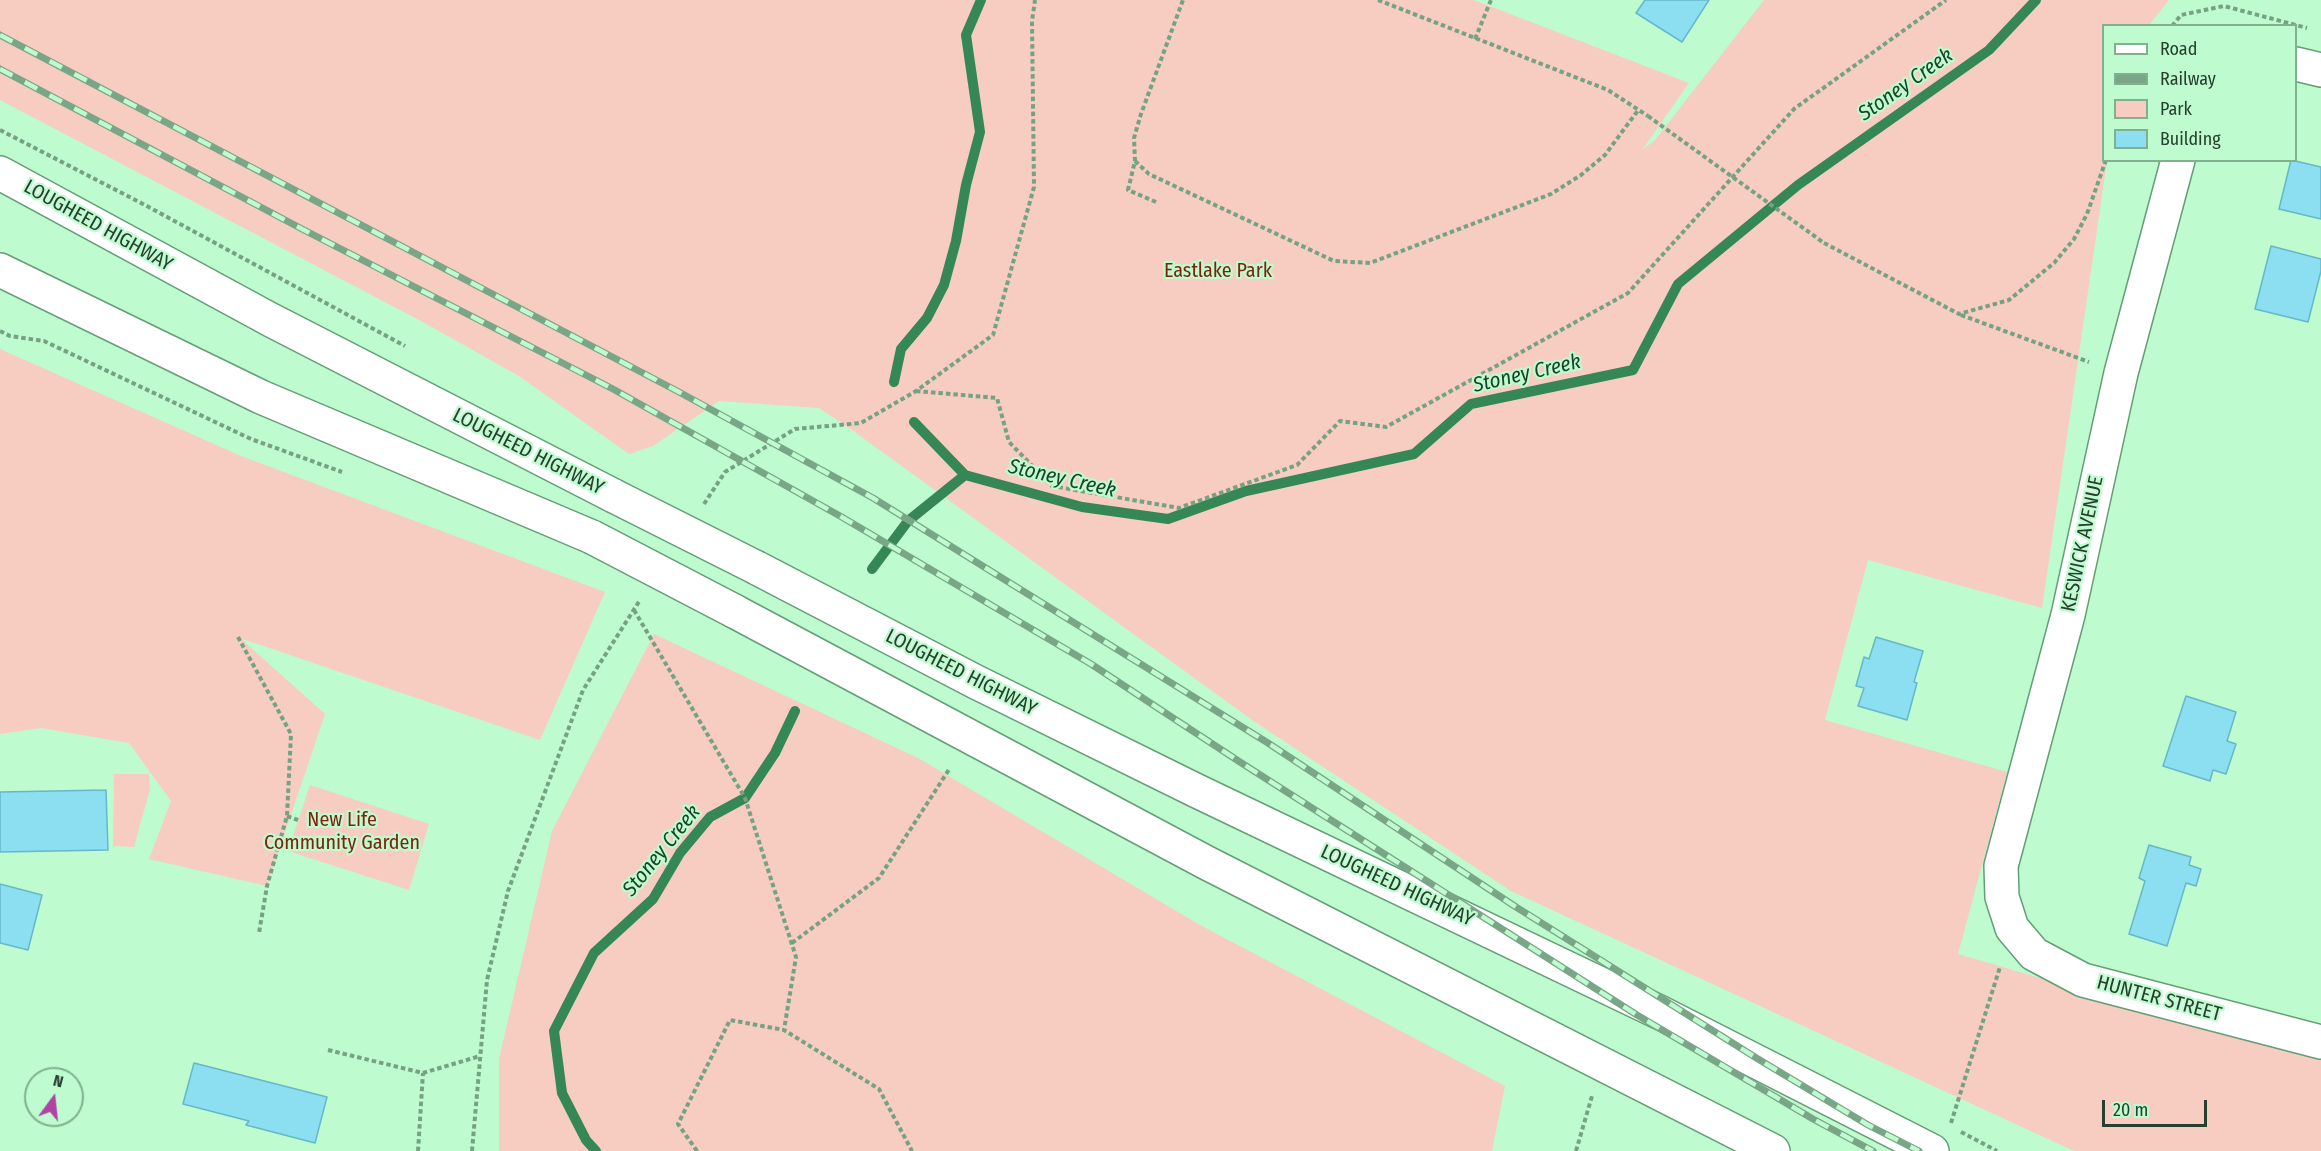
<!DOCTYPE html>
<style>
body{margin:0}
#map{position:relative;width:2321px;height:1151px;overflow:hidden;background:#befbcf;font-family:"Fira Sans Condensed",sans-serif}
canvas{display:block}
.legend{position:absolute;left:2102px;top:24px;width:195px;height:138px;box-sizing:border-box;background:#befbcf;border:2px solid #81b08f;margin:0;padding:8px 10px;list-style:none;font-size:18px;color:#263f2e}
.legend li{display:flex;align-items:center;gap:12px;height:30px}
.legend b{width:30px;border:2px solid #81b08f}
.north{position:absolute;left:24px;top:1067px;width:60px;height:60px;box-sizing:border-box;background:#befbcf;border:2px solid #81b08f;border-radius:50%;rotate:15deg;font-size:16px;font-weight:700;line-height:24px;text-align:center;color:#263f2e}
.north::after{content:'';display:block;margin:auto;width:21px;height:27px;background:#b143a2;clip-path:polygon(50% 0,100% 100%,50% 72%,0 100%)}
.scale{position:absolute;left:2102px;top:1100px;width:105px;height:27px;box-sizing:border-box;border:3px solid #263f2e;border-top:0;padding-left:8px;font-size:18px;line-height:21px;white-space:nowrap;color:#263f2e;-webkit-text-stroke:4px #befbcf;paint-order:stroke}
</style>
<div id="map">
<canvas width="2321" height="1151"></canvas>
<ul class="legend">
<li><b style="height:8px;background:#fff"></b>Road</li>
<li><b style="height:8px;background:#79a686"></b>Railway</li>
<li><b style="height:16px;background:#f7ccc1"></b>Park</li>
<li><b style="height:16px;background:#8bdff1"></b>Building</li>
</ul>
<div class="north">N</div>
<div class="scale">20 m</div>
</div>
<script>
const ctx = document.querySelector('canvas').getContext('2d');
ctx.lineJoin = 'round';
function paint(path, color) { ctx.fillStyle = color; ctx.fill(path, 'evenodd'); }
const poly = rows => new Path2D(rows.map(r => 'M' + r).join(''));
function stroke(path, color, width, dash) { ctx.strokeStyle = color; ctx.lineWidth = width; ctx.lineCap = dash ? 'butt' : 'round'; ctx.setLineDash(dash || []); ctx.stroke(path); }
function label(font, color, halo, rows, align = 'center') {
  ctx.font = font + ' "Fira Sans Condensed",sans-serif'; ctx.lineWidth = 4.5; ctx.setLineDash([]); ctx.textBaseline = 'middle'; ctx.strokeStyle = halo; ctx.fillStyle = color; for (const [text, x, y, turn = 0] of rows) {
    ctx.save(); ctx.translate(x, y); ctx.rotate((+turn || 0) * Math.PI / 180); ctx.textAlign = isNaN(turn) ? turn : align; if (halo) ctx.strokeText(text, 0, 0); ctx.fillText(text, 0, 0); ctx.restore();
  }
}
const green = poly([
 [0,0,1474,0,1689,83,1642,150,1655,140,1764,0,2169,0,2149,25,2104,26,2104,160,2107,161,2042,608,1868,560,1825,720,2007,772,1958,954,2321,1060,2321,1151,2074,1151,1511,891,1255,722,852,430,819,408,719,401,653,446,629,454,519,376,421,321,0,100],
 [0,349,241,456,605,592,540,740,240,638,325,714,267,886,149,859,171,801,129,743,41,728,0,734],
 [654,634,918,758,1200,925,1505,1086,1492,1151,499,1151,499,1059,552,831],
 [114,774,149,774,150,789,134,847,113,846],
 [310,785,429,824,409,890,288,851]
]);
const stream = poly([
 [894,382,901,349,927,318,944,285,956,241,966,185,980,132,966,35,981,0],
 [914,422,965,475],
 [872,569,908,521,965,475,1082,507,1168,519,1246,491,1414,454,1471,404,1633,370,1678,284,1798,185,1989,50,2036,0],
 [596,1151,586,1140,562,1093,554,1031,594,953,653,899,680,853,710,817,745,798,775,753,795,711]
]);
const building = poly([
 [1645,0,1709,0,1682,42,1636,13,1645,0],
 [2291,160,2321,167,2321,219,2279,209,2291,160],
 [2271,246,2321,259,2321,271,2308,322,2255,309,2271,246],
 [1876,637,1923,651,1914,682,1917,683,1907,720,1858,706,1864,688,1856,686,1864,657,1869,659,1876,637],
 [2186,696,2236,712,2227,741,2236,744,2226,774,2213,770,2210,781,2163,766,2186,696],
 [106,790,108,850,0,852,0,792,106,790],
 [2149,845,2191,857,2189,865,2201,869,2196,886,2186,883,2167,946,2129,934,2145,881,2139,878,2149,845],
 [0,884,42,895,28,950,0,943,0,884],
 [194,1063,327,1097,315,1143,246,1125,249,1121,183,1104,194,1063]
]);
const path = poly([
 [1378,0,1608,90,1648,116],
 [2172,26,2181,15,2224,6,2307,28],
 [1475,39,1491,0],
 [0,130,145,205,405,346],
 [1135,161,1149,174,1334,261,1370,263,1551,194,1581,175,1605,155,1639,109],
 [1156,202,1128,190,1135,161,1134,138,1141,114,1183,0],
 [1824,243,1959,314,2009,300,2054,263,2074,239,2087,214,2106,160],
 [1961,315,2089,362],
 [0,331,10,336,44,341,251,439,342,472],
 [916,391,997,398,1009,442,1052,486,1179,508,1297,465,1340,421,1386,427,1628,293,1794,109,1946,0],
 [704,504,725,472,795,429,861,423,916,391,993,335,1034,187,1032,21,1035,0],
 [634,610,745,798,796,957,784,1030,879,1089,912,1151],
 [238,637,291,734,287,816,267,886,259,933],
 [287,816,298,820],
 [792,943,879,878,950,768],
 [328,1050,423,1073,480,1056],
 [1951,1123,2000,967],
 [1961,1132,1997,1151],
 [418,1151,423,1073],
 [472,1151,487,980,508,891,583,690,640,600],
 [697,1151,678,1124,730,1020,784,1030],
 [1576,1151,1592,1096]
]);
const street = poly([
 [2296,64,2321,70],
 [2178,160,2121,373,2068,615,2001,866,2002,897,2012,928,2034,954,2083,980,2321,1042]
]);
const primary = poly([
 [0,173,271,320,614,496],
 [0,270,261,397,592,537],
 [757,568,976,682,1195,790,1663,1014,1932,1151],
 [734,611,1207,863,1773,1151]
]);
const rail = poly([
 [0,35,679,392,873,498,1268,743,1516,907,1758,1059,1868,1125,1919,1151],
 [0,69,304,230,613,389,840,516,1091,664,1243,764,1637,1015,1813,1119,1873,1151]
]);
const pathBridge = poly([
 [1648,116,1824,243]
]);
const primaryBridge = poly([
 [614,496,757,568],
 [592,537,734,611]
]);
const streetNames = [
 ["LOUGHEED HIGHWAY",98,226,29],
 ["LOUGHEED HIGHWAY",528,452,27],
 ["KESWICK AVENUE",2083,544,-78],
 ["LOUGHEED HIGHWAY",961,673,27],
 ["LOUGHEED HIGHWAY",1397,886,25],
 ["HUNTER STREET",2159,999,15]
];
const parkNames = [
 ["Eastlake Park",1218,271],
 ["New Life",342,820],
 ["Community Garden",342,843]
];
const waterNames = [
 ["Stoney Creek",1906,85,-35],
 ["Stoney Creek",1527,374,-13],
 ["Stoney Creek",1062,479,13],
 ["Stoney Creek",662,851,-51]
];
paint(green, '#f7ccc1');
stroke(stream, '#358855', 10);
paint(building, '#8bdff1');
stroke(building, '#65b8ca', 1.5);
stroke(street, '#649e76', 36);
stroke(primary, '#649e76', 36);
stroke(path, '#76a283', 4, [4.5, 3]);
stroke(street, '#fff', 33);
stroke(primary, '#fff', 33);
stroke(rail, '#79a686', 7);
stroke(rail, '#befbcf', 4.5, [14]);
stroke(primaryBridge, '#649e76', 36, []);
stroke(pathBridge, '#76a283', 4, [4.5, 3]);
stroke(primaryBridge, '#fff', 33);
label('20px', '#263f2e', '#befbcf', streetNames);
label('20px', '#81210c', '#befbcf', parkNames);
label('italic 21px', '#1a4429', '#befbcf', waterNames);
</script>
